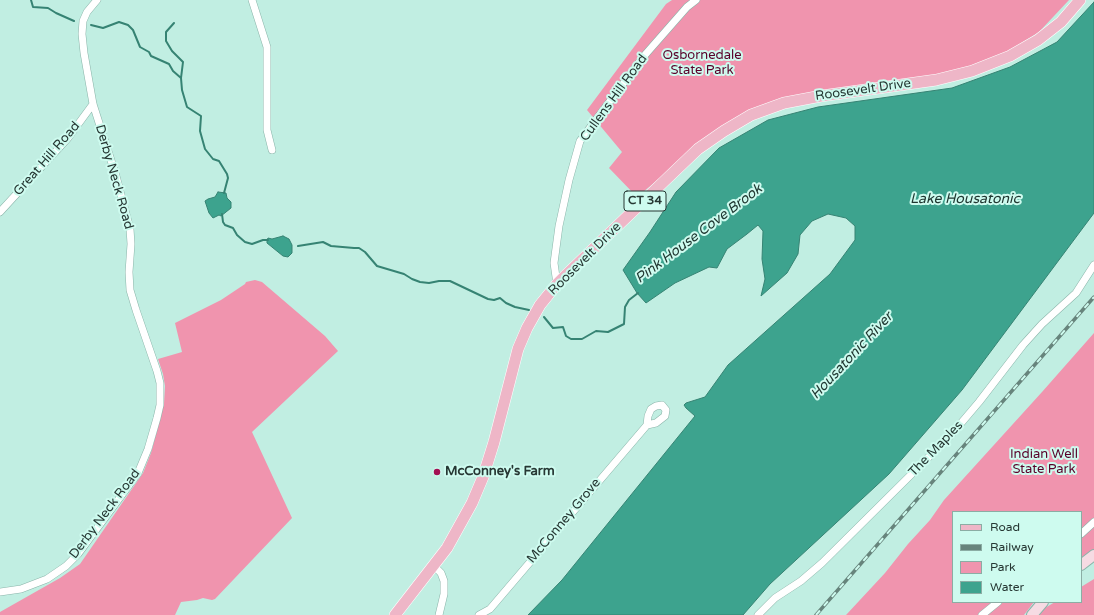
<!DOCTYPE html>
<style>
body{margin:0}
#map{position:relative;width:1094px;height:615px;overflow:hidden;background:#c1eee2;font-family:"Varela Round",sans-serif}
canvas{display:block}
.legend{position:absolute;left:952px;top:511px;width:130px;height:92px;box-sizing:border-box;background:#cefbef;border:1px solid #8bada4;margin:0;padding:5px 7px;list-style:none;font-size:12px;color:#263733}
.legend li{display:flex;align-items:center;gap:8px;height:20px}
.legend b{width:20px;border:1px solid #8bada4}
</style>
<div id="map">
<canvas width="1094" height="615"></canvas>
<ul class="legend">
<li><b style="height:5px;background:#eeb6c7"></b>Road</li>
<li><b style="height:5px;background:#67847c"></b>Railway</li>
<li><b style="height:11px;background:#f094ae"></b>Park</li>
<li><b style="height:11px;background:#3da38e"></b>Water</li>
</ul>
</div>
<script>
const ctx = document.querySelector('canvas').getContext('2d');
ctx.lineJoin = 'round';
function paint(path, color) { ctx.fillStyle = color; ctx.fill(path, 'evenodd'); }
const poly = rows => new Path2D(rows.map(r => 'M' + r).join(''));
function stroke(path, color, width, dash) { ctx.strokeStyle = color; ctx.lineWidth = width; ctx.lineCap = dash ? 'butt' : 'round'; ctx.setLineDash(dash || []); ctx.stroke(path); }
function label(font, color, halo, rows, align = 'center') {
  ctx.font = font + ' "Varela Round",sans-serif'; ctx.lineWidth = 4; ctx.setLineDash([]); ctx.textBaseline = 'middle'; ctx.strokeStyle = halo; ctx.fillStyle = color; for (const [text, x, y, turn = 0] of rows) {
    ctx.save(); ctx.translate(x, y); ctx.rotate((+turn || 0) * Math.PI / 180); ctx.textAlign = isNaN(turn) ? turn : align; if (halo) ctx.strokeText(text, 0, 0); ctx.fillText(text, 0, 0); ctx.restore();
  }
}
const green = poly([
 [672,0,1069,0,1039,32,999,57,965,71,777,106,705,141,637,197,609,168,622,152,587,110,666,4],
 [255,280,262,282,325,336,338,351,252,432,292,518,215,599,212,600,203,598,197,600,181,602,175,615,0,615,0,612,60,578,80,564,143,473,151,453,164,404,165,386,163,374,158,359,182,352,175,323,221,300,245,284,246,282],
 [1094,333,1094,556,1081,563,1081,512,953,512,953,602,1034,602,1024,615,846,615,885,573,908,544,930,520,944,500,1042,392],
 [1094,579,1094,615,1033,615,1055,602,1081,602,1081,587]
]);
const water = poly([
 [1094,2,1094,213,962,390,889,474,770,584,743,615,528,615,562,580,695,416,686,408,684,405,686,403,705,397,728,365,830,274,855,240,855,226,846,218,828,214,812,221,800,235,798,254,787,273,761,296,765,279,762,259,763,231,758,225,747,234,727,249,717,268,709,267,675,283,646,303,637,293,623,270,650,232,676,192,719,148,768,120,818,107,952,88,1010,67,1057,42,1094,2],
 [218,192,226,193,227,198,231,202,231,208,221,216,219,215,213,218,209,213,205,201,208,199,215,197,218,192],
 [283,236,289,239,292,245,292,253,288,257,283,256,267,243,267,240,268,238,272,239,283,236]
]);
const stream = poly([
 [31,0,33,7,48,8,56,13,74,21],
 [174,23,166,32,166,41,172,51,183,62,181,78],
 [91,25,103,28,119,22,128,25,133,30,140,47,149,52,151,56,169,64,173,71,181,78,182,90,187,107,201,116,200,131,205,149,213,159,219,161,227,174,228,178,224,193],
 [222,214,223,222,225,225,233,228,237,235,245,242,252,244,263,240,268,240],
 [298,246,323,242,331,246,354,248,359,248,365,252,377,266,404,274,412,279,420,282,429,283,439,281,450,281,488,299,494,300,500,298,506,303,515,307,529,310],
 [544,317,553,328,563,327,566,336,571,339,582,339,596,331,608,332,624,324,625,307,629,300,638,293]
]);
const minor = poly([
 [252,0,267,47,267,130,272,150],
 [0,212,68,138,93,104],
 [557,284,554,263,559,226,569,180,580,141,644,56,687,7,696,0],
 [1081,534,1094,522],
 [434,566,441,573,444,581,444,594,439,615],
 [0,592,21,589,47,579,66,566,78,554,138,473,148,449,157,418,160,405,160,383,157,371,136,310,130,290,129,272,131,244,130,229,116,176,93,104,84,53,82,34,83,21,87,12,97,0],
 [479,615,490,609,647,425,656,423,665,416,666,410,662,405,656,406,651,409,648,416,647,425],
 [758,615,775,598,801,581,822,563,951,435,979,402,1023,345,1042,324,1076,293,1094,265],
 [982,615,998,602]
]);
const secondary = poly([
 [1081,565,1094,555],
 [1032,615,1043,602]
]);
const primary = poly([
 [395,615,447,548,472,503,483,477,494,442,518,349,527,328,540,305,557,284,567,274,698,149,724,131,751,115,784,103,821,96,936,80,972,71,1010,56,1038,40,1061,22,1080,0]
]);
const rail = poly([
 [816,615,1094,297]
]);
const markers = [
 [437,472,4,"#a31053"]
];
const shields = [
 [645,201,42]
];
const shieldNames = [
 ["CT 34",645,201]
];
const parkNames = [
 ["Osbornedale",702,56],
 ["State Park",702,71],
 ["Indian Well",1044,455],
 ["State Park",1044,470]
];
const streetNames = [
 ["Roosevelt Drive",863,90,-8],
 ["Cullens Hill Road",614,98,-54],
 ["Great Hill Road",47,159,-49],
 ["Derby Neck Road",114,177,74],
 ["Roosevelt Drive",585,259,-45],
 ["The Maples",936,449,-46],
 ["Derby Neck Road",105,514,-53],
 ["McConney Grove",564,521,-50]
];
const poiNames = [
 ["McConney's Farm",445,472]
];
const waterNames = [
 ["Lake Housatonic",965,199],
 ["Pink House Cove Brook",699,234,-37],
 ["Housatonic River",852,356,-47]
];
paint(green, '#f094ae');
paint(water, '#3da38e');
stroke(water, '#368373', 1);
stroke(stream, '#368373', 2);
stroke(minor, '#8ab4a9', 8);
stroke(secondary, '#8ab4a9', 12);
stroke(primary, '#fff', 12);
stroke(minor, '#fff', 7);
stroke(secondary, '#f6dbe3', 10);
stroke(primary, '#eeb6c7', 11);
stroke(rail, '#67847c', 3.5);
stroke(rail, '#cefbef', 2, [6]);
for (const [x, y, r, color] of markers) { const dot = new Path2D(); dot.arc(x, y, r, 0, 2 * Math.PI); ctx.fillStyle = color; ctx.fill(dot); stroke(dot, '#cefbef', 1.5); }
for (const [x, y, w] of shields) { const box = new Path2D(); box.roundRect(x - w / 2, y - 10, w, 20, 3); ctx.fillStyle = '#cefbef'; ctx.fill(box); stroke(box, '#263733', 1); }
label('bold 12px', '#263733', null, shieldNames);
label('13px', '#590029', '#cefbef', parkNames);
label('13px', '#263733', '#cefbef', streetNames);
label('bold 13px', '#263733', '#cefbef', poiNames, 'left');
label('italic 14px', '#203731', '#cefbef', waterNames);
</script>
